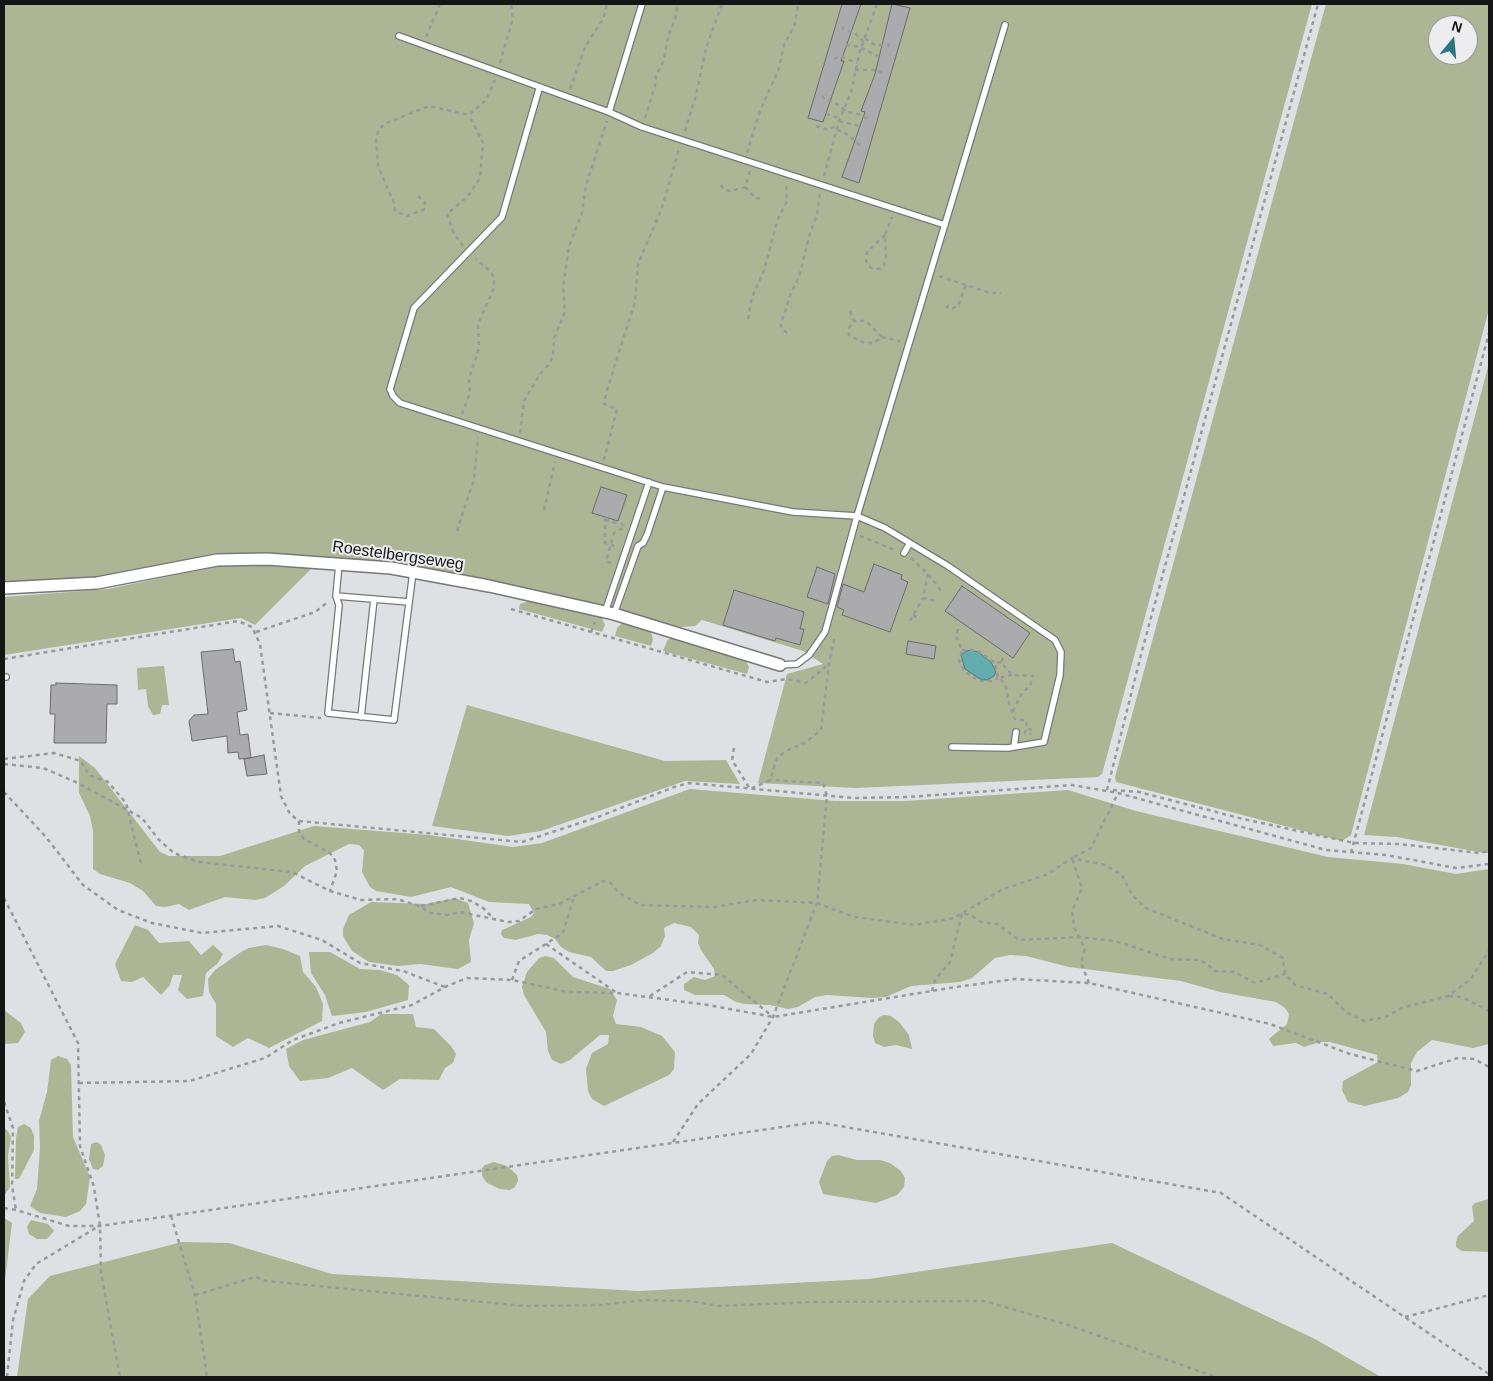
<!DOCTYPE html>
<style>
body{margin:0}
#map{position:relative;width:1493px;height:1381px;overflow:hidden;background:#dfe0e3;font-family:Arial,sans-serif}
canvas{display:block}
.frame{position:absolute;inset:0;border:5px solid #151516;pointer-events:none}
.north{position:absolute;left:1428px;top:15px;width:50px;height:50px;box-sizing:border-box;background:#ededf0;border:1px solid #979799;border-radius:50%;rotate:17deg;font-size:14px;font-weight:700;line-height:20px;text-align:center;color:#151516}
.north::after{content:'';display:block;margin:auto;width:18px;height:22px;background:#2d7580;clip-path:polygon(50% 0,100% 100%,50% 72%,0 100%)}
</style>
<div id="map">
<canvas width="1493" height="1381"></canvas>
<div class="frame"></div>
<div class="north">N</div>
</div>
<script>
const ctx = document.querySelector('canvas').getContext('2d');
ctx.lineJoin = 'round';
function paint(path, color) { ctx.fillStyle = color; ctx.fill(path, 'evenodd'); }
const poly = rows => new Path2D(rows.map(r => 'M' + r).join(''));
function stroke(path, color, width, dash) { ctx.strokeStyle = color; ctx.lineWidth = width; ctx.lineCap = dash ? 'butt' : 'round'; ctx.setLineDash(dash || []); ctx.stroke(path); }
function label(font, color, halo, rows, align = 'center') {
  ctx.font = font + ' Arial,sans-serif'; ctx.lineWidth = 4; ctx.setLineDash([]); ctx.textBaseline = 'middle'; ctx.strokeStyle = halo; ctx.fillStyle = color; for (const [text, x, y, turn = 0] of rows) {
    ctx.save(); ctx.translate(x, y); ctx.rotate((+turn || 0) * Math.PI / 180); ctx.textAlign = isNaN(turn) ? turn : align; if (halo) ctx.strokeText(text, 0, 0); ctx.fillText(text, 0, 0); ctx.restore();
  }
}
const green = poly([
 [4,4,1312,4,1102,774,1098,777,856,788,758,783,787,674,823,664,803,651,702,620,695,626,680,627,521,587,383,561,300,555,226,556,187,560,109,576,4,585],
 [1326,4,1489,4,1489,309,1351,835,1342,841,1116,782,1115,777],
 [1438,25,1468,25,1468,55,1438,55],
 [1489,363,1489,853,1484,853,1397,837,1364,835],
 [267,562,313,567,255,625,241,618,4,655,4,597,108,589,214,567],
 [529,601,601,616,605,625,602,632,519,609,520,604],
 [624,621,650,629,653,639,651,646,615,636,617,628],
 [672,636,745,659,749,667,747,674,663,651,667,641],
 [164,666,169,705,162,705,160,714,153,715,148,706,146,689,138,690,137,668],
 [467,705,665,761,726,760,740,784,685,781,541,831,508,836,432,826],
 [79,756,95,768,160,852,169,856,220,856,314,826,429,835,513,847,542,843,690,789,835,801,905,801,1068,790,1136,811,1328,857,1403,864,1456,874,1489,869,1489,1044,1473,1048,1432,1040,1417,1052,1411,1063,1411,1085,1408,1092,1398,1098,1365,1106,1348,1102,1342,1090,1343,1081,1378,1062,1377,1055,1330,1042,1320,1042,1304,1047,1296,1043,1273,1046,1269,1039,1287,1024,1289,1014,1285,1008,1276,1002,1220,992,1181,981,1069,967,1026,956,1010,955,995,958,972,978,960,982,911,986,886,997,872,998,827,995,815,997,798,1007,788,1009,770,1005,745,1004,736,1002,724,995,695,995,684,990,684,984,694,977,705,980,715,976,714,969,701,950,698,943,699,935,691,927,674,923,664,928,665,936,661,946,653,953,631,965,613,971,606,971,591,957,569,952,561,947,555,939,547,935,538,934,516,940,504,938,501,934,502,930,531,917,534,913,529,904,489,902,451,887,411,897,376,891,370,887,362,872,364,850,359,845,349,844,305,866,284,886,265,898,255,900,225,897,189,910,179,904,165,907,156,906,143,891,130,883,100,874,93,869,93,831,90,816,79,793],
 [455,898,468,903,474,923,469,940,471,962,458,969,420,964,398,966,369,962,352,951,343,936,343,929,349,915,371,902,426,904],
 [135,925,148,930,159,943,189,941,201,955,213,945,223,954,218,963,206,973,203,996,187,999,178,990,182,975,173,975,170,985,161,995,143,977,132,982,121,981,115,964],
 [266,945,283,949,300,956,303,972,316,987,323,1004,322,1021,269,1048,248,1038,233,1047,216,1036,216,1004,209,992,208,979,215,970,241,952,249,948],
 [309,952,330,952,360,969,380,970,397,975,409,985,408,1000,366,1012,332,1016,325,995,311,973],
 [545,956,554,958,573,977,610,989,617,1000,613,1016,616,1024,641,1027,662,1036,675,1052,674,1069,669,1075,604,1106,592,1099,588,1091,586,1069,592,1053,608,1044,609,1035,600,1035,570,1060,561,1064,552,1060,548,1051,546,1032,524,995,522,987,527,972,539,958],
 [4,1010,21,1023,25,1032,18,1043,4,1044],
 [381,1014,413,1014,416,1027,434,1029,451,1046,456,1054,453,1063,445,1068,439,1080,400,1079,383,1090,352,1068,328,1078,300,1081,289,1066,286,1049,303,1040,370,1022],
 [884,1015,891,1016,899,1022,909,1035,912,1049,896,1045,884,1047,875,1043,873,1036,874,1024,879,1017],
 [58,1056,67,1059,71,1065,73,1137,90,1177,86,1204,80,1211,66,1217,40,1213,30,1206,37,1189,40,1148,39,1121,47,1092,51,1060],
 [24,1124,31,1128,34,1136,34,1150,19,1179,15,1179,16,1138,18,1127],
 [4,1128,8,1131,11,1137,8,1156,10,1187,4,1196],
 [97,1142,101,1145,105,1155,103,1166,98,1170,93,1169,89,1159,91,1144],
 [838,1155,857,1160,880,1160,890,1163,901,1171,905,1178,904,1187,897,1195,876,1203,823,1194,819,1182,827,1161,832,1156],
 [494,1162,507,1166,517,1175,518,1181,515,1187,510,1190,500,1189,487,1183,482,1176,482,1168,485,1165],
 [1489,1199,1489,1252,1462,1251,1456,1247,1456,1242,1458,1236,1474,1221,1472,1206,1475,1203],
 [4,1218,12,1223,4,1288],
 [31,1220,48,1224,54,1231,47,1239,37,1239,29,1234,27,1227],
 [182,1242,229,1243,332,1274,639,1291,869,1279,1112,1243,1315,1339,1381,1377,17,1377,28,1299,50,1276]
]);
const water = poly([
 [971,650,978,652,991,662,996,672,994,676,987,680,980,679,965,669,961,655,966,651,971,650]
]);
const building = poly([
 [842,4,861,4,841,61,844,61,823,122,808,118,842,4],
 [892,4,910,8,859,183,842,177,865,112,861,111,875,74,892,4],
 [601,487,627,495,618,521,592,513,601,487],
 [874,564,902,575,901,579,908,582,890,632,842,615,844,610,837,607,843,584,864,592,874,564],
 [817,567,835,574,828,604,807,597,817,567],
 [962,586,1030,633,1013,658,945,611,962,586],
 [734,590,804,612,800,629,804,629,800,645,776,638,775,641,723,625,734,590],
 [908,641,936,646,934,659,906,654,908,641],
 [233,649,235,662,240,661,247,710,237,712,240,735,248,734,251,758,239,759,238,752,228,753,227,736,192,741,189,721,194,715,208,714,201,652,233,649],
 [56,683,117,685,117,704,107,704,106,743,54,743,55,714,50,714,51,685,56,685,56,683],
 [264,755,267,774,247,776,244,759,264,755]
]);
const path = poly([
 [900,4,900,5],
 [843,26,843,29,855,33,864,42],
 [426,37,440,4],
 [865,38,873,44,888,46,889,43],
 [846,45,861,47],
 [861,48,880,57],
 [834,59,840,56,857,63],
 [500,63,513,18,511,4],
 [855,70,876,70,881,72,881,75],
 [570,89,585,47,603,19,607,4],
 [822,96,825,100,834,102,847,112,862,115,869,120],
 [826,114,839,118],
 [645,118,655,86,656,76,664,60,668,36,675,20,678,4],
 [839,121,860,126],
 [816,126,828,130,838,125],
 [837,130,844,132,860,145],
 [685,131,696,95,706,48,722,4],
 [747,153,760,111,778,71,784,45,795,24,798,4],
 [824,176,839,121,851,92,860,51,877,4],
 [721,185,724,190,730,191,745,187,750,171],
 [745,187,755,198,764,199],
 [418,196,425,203,425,209,407,216,395,211,394,203,378,166,376,138,379,129,386,123,429,106,469,115,486,100,495,80],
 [885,235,867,252,866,261,871,268,879,269,884,265,886,257,885,235,892,217],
 [463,246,454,234,447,214,468,196,480,178,483,143,469,115],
 [939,276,990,293,1001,293],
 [948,305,947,307,951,309,958,306,966,285],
 [850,311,854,321,848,329,849,335,865,343,873,343,882,337,866,321,854,321],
 [748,319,752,297,763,273,778,219,787,201,786,182],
 [787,333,781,328,781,324,791,293,799,277,810,233,817,215,820,194],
 [882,337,900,341],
 [462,414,470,392,469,379,479,348,478,324,494,288,494,279,491,272,476,259],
 [520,433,524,401,540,374,550,363,553,356,554,338,565,312,563,287,569,246,582,213,586,185,607,121],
 [604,460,617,409,604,404,607,390,635,302,638,264,662,208,679,149],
 [544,510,555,462],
 [605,517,605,543,615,546],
 [605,520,625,525],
 [457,531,474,479,478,437],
 [860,536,895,550],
 [911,558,928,574,943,593],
 [611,563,606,561,614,533,624,527],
 [928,574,923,598,936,601],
 [511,609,767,682,787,679,806,683,829,664],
 [913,615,918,618],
 [910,621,923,598],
 [958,629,956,636,962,650,959,661,965,672,980,681,991,681,998,678],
 [256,632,315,612,328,602],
 [591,632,595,622],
 [962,650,977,650,995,663],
 [1003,658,1001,662,1012,675,1033,676,1030,686,1022,693,1013,711],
 [4,659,238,621,252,627,260,644,281,796,290,814,299,821,522,842,598,817,674,787,689,783,854,798,908,797,1072,785,1118,793,1326,850,1386,855,1456,868,1489,864],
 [1001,662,995,663,998,678,1012,675],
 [1001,679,1006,687,1009,704,1015,719,1027,721,1025,733,1031,734],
 [270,713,321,718],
 [1028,729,1036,731],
 [734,748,732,760,750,789,770,780,777,758,786,751,806,742,821,730,829,664,835,635],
 [4,759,54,753,81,761,89,775,108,782,126,803,141,864],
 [4,764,43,768,78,783,142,818,159,840,174,853,199,862,292,872,330,891,361,900,397,899,419,906,431,913,447,915,460,912,508,922,519,921,536,909,559,904,603,881,611,883,618,892,640,905,714,907,757,900,817,903,854,917,915,925,954,918,1003,889,1046,875,1072,858,1105,865,1122,875,1132,895,1146,908,1223,939,1260,945,1283,958,1285,974,1295,985,1328,994,1347,1013,1365,1021,1385,1017,1402,1008,1448,996,1471,979,1489,950],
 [1107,790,1143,647,1318,4],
 [1113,790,1139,792,1243,819,1354,843,1399,844,1479,853,1489,851],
 [4,792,46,837,83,885,118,910,152,923,202,933,278,926,322,940,360,963,403,971,445,987],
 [299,821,299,833,304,839,330,853,335,860,337,871,330,891],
 [1351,853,1489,333],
 [4,898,78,1043,80,1146,94,1187,100,1226,101,1272,120,1377],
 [421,906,460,898,471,901,483,908,493,918],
 [546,944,617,993],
 [512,980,519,961,563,933,574,897],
 [1089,983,1081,963,1085,949,1074,927,1072,911,1082,888,1072,858,1091,848,1118,793],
 [932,991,935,980,950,962,962,913,972,916,981,922,997,924,1019,940,1079,937,1115,941,1170,959,1198,960,1206,963,1214,971,1234,972,1255,983,1285,974],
 [650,996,687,972,722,975,772,1016],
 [1449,996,1462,997,1489,1011],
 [79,1083,190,1081,265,1058,293,1040,339,1023,412,1005,445,987,467,978,512,980,568,992,617,993,708,1005,773,1017,956,987,1015,979,1089,983,1270,1024,1350,1054,1417,1071,1458,1058,1474,1059,1489,1067],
 [4,1102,13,1128,12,1185,16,1210],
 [673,1142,698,1104,751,1054,773,1017,817,903,827,796,823,783,770,780],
 [4,1208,16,1210,69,1226,100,1226,817,1122,1221,1193,1489,1374],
 [171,1216,195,1295,207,1377],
 [195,1295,256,1277,266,1281,524,1306,602,1305,645,1300,690,1301,719,1306,812,1302,984,1301,1068,1325,1216,1377],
 [1405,1317,1489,1295],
 [7,1377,13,1320,24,1281,36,1264,99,1226]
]);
const service = poly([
 [399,36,609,112,642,127,945,225],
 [539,89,502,217,414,308,390,389,393,396,400,403,663,487,793,512,857,516,885,528,948,566,1055,640,1061,652,1060,675,1044,742,1008,748,952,747],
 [609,112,642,4],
 [904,553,910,543],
 [339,564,336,596,339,605,328,713,394,720,413,572],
 [336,596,409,602],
 [605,612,649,482],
 [614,614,638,546,643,543,647,535,663,487],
 [780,665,797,664,809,655,825,632,857,516,1005,25],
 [4,677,6,677],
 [361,717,374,599],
 [1014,747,1016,732]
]);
const minor = poly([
 [4,588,97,583,217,560,267,559,391,568,489,586,614,614,780,665]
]);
const streetNames = [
 ["Roestelbergseweg",398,556,8]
];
paint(green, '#adb594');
paint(water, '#64adaf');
stroke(water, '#4c7f81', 1);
paint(building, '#abaaac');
stroke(building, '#6c6b6d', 1);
stroke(service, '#77787a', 8);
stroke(minor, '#77787a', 14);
stroke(path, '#99999c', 2.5, [4, 4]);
stroke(service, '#fff', 5.5);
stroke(minor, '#fff', 11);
label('16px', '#151516', '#ededf0', streetNames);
</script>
